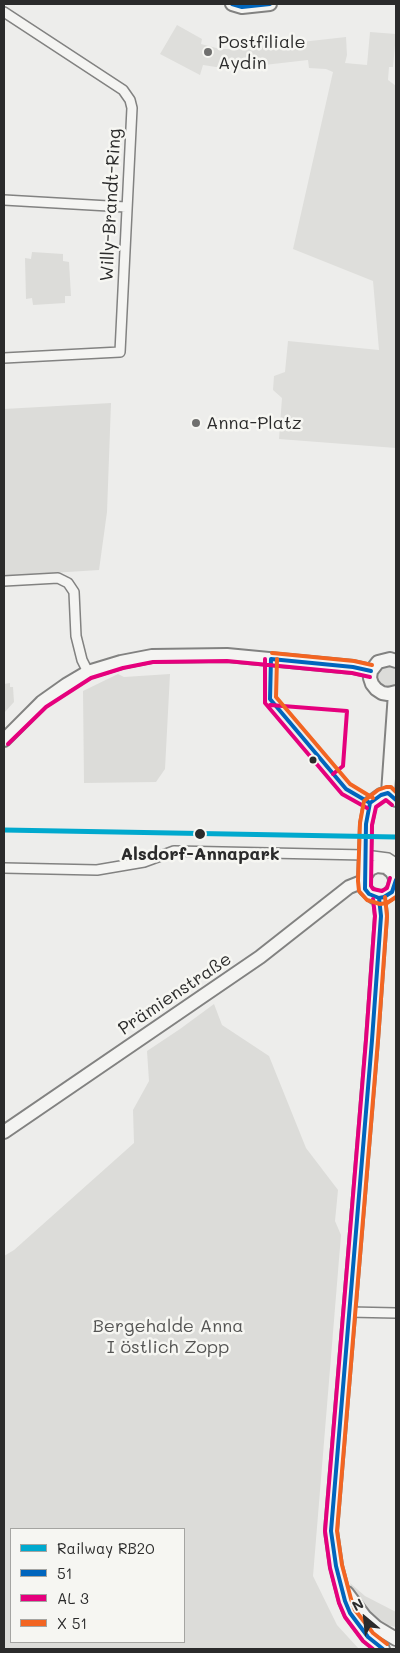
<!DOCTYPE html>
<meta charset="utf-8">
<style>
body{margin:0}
#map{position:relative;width:400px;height:1653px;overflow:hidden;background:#ededeb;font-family:Mali,sans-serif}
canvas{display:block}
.frame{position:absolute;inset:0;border:5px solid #2b2b2b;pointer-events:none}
.legend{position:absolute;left:10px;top:1528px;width:175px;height:115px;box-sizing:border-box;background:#f6f6f2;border:1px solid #a5a5a2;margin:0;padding:6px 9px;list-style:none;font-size:15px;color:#2b2b2b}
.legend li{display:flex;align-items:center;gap:10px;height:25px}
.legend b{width:25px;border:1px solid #a5a5a2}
.north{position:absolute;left:340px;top:1593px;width:50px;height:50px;-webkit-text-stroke:4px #f6f6f2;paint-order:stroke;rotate:332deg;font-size:14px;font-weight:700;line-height:20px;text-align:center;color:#2b2b2b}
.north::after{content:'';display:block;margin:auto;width:18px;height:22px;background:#2b2b2b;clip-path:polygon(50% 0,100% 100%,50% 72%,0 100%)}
</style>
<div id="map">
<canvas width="400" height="1653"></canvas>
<div class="frame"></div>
<ul class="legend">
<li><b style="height:6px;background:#00a9ce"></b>Railway RB20</li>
<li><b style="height:6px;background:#0065bd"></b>51</li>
<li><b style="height:6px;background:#e5007d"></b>AL 3</li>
<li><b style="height:6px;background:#f26522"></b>X 51</li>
</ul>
<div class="north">N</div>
</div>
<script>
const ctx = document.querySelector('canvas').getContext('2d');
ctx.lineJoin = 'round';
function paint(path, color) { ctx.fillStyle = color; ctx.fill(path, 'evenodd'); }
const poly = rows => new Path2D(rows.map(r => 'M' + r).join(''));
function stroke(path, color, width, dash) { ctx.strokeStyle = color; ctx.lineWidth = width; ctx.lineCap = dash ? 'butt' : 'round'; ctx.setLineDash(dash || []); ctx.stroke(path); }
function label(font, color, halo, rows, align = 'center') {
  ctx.font = font + ' Mali,sans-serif'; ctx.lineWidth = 5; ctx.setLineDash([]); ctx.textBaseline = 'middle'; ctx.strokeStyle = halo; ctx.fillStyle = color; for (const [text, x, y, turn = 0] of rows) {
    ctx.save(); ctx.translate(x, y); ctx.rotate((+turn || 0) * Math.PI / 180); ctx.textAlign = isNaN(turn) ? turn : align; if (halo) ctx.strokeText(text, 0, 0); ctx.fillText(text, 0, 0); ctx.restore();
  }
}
const built = poly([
 [177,25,202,39,201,44,220,49,239,49,346,37,347,55,345,63,367,65,370,32,396,34,393,67,389,67,388,80,396,86,396,448,279,439,282,398,273,390,274,376,285,372,288,341,379,350,373,281,293,249,333,72,326,69,309,68,308,60,229,69,203,65,200,75,160,54]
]);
const green = poly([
 [32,252,63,254,63,261,69,262,71,296,65,296,65,303,33,305,32,298,26,299,25,258,31,259],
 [111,403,107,512,99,570,4,576,4,409],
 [385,664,396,666,396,686,391,689,382,688,376,681,376,672],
 [118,674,124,677,170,674,165,769,156,782,84,783,83,691],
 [10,683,10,687,13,687,14,702,4,713,4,684],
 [214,1004,222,1025,269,1056,306,1148,338,1190,335,1221,341,1235,313,1576,337,1625,359,1649,4,1649,4,1256,14,1250,134,1143,133,1110,149,1081,147,1051,180,1029],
 [11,1529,184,1529,184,1642,11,1642],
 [350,1583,365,1596,396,1612,396,1627,381,1624,374,1620,353,1591]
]);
const street = poly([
 [4,12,123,90,130,100,132,108,120,352,4,358],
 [4,200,126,207],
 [4,581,58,578,68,583,74,592,76,636,82,660,88,672],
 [4,868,97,870,144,862,174,851,365,855,388,858,394,862,396,866],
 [349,1312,396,1313]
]);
const secondary = poly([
 [232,4,242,7,270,4],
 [396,661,390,659,378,662,371,671,370,678,372,684,376,689,382,693,388,694,396,692],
 [4,740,42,702,66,685,88,672,121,662,152,656,227,655,353,667,371,671],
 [388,793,395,693],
 [396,800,388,793,381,795,370,803,366,824,364,881,365,889,374,897,379,898,388,895,394,888,396,874],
 [365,876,370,869,377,866,386,867,392,872,396,880],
 [379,898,381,916,372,1040,331,1531,336,1566,345,1601,350,1613,368,1637,383,1649],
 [4,1132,260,957,349,887,364,881],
 [347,1593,365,1617,376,1627,396,1639]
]);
const bus1 = poly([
 [232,4,242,7,270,4],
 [271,659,270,699,346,789,370,803],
 [271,659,353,667,371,671],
 [396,800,388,793,381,795,370,803,366,824,365,889,369,894,379,898,384,897,392,892,396,880],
 [379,898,381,916,372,1040,331,1531,336,1566,345,1601,350,1613,368,1637,383,1649]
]);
const bus2 = poly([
 [265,659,265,703,342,794,367,808],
 [270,705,347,711,343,766,333,774],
 [8,744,46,707,91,678,123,668,153,662,227,661,352,673,370,677],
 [390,878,387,888,382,891,373,889,371,886,372,825,376,807,386,800,392,805],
 [373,899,375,916,366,1040,325,1531,330,1568,339,1603,345,1617,363,1641,373,1649]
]);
const bus3 = poly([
 [272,653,354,661,372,665],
 [277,659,276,697,350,784,373,798],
 [396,792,391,787,386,787,378,790,364,801,360,823,358,881,359,891,367,900,380,904,387,903,396,897],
 [385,897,387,916,378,1040,337,1531,342,1565,351,1599,355,1610,373,1633,387,1644]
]);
const rail1 = poly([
 [4,830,396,837]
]);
const markers = [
 [208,52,5,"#6f6f6e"],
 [196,423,5,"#6f6f6e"],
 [313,760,4.5,"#2b2b2b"],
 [200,834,6,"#2b2b2b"]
];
const poiNames = [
 ["Postfiliale",218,42],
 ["Aydin",218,63],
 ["Anna-Platz",206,423]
];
const streetNames = [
 ["Willy-Brandt-Ring",111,205,-87],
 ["Prämienstraße",175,994,-34]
];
const stopNames = [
 ["Alsdorf-Annapark",200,854]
];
const parkNames = [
 ["Bergehalde Anna",168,1326],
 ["I östlich Zopp",168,1347]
];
paint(built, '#dededb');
paint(green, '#dcdcd9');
stroke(street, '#828281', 12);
stroke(secondary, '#828281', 16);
stroke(street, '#f4f4f2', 9);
stroke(secondary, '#f4f4f2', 12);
stroke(bus1, '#0065bd', 4);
stroke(bus2, '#e5007d', 4);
stroke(bus3, '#f26522', 4);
stroke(rail1, '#00a9ce', 5);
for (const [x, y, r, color] of markers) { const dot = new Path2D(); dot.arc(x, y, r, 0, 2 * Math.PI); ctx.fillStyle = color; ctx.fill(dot); stroke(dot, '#f6f6f2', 2); }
label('18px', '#2b2b2b', '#f6f6f2', poiNames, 'left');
label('18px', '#2b2b2b', '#f6f6f2', streetNames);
label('bold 18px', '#2b2b2b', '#f6f6f2', stopNames);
label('18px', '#545453', '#f6f6f2', parkNames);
</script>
